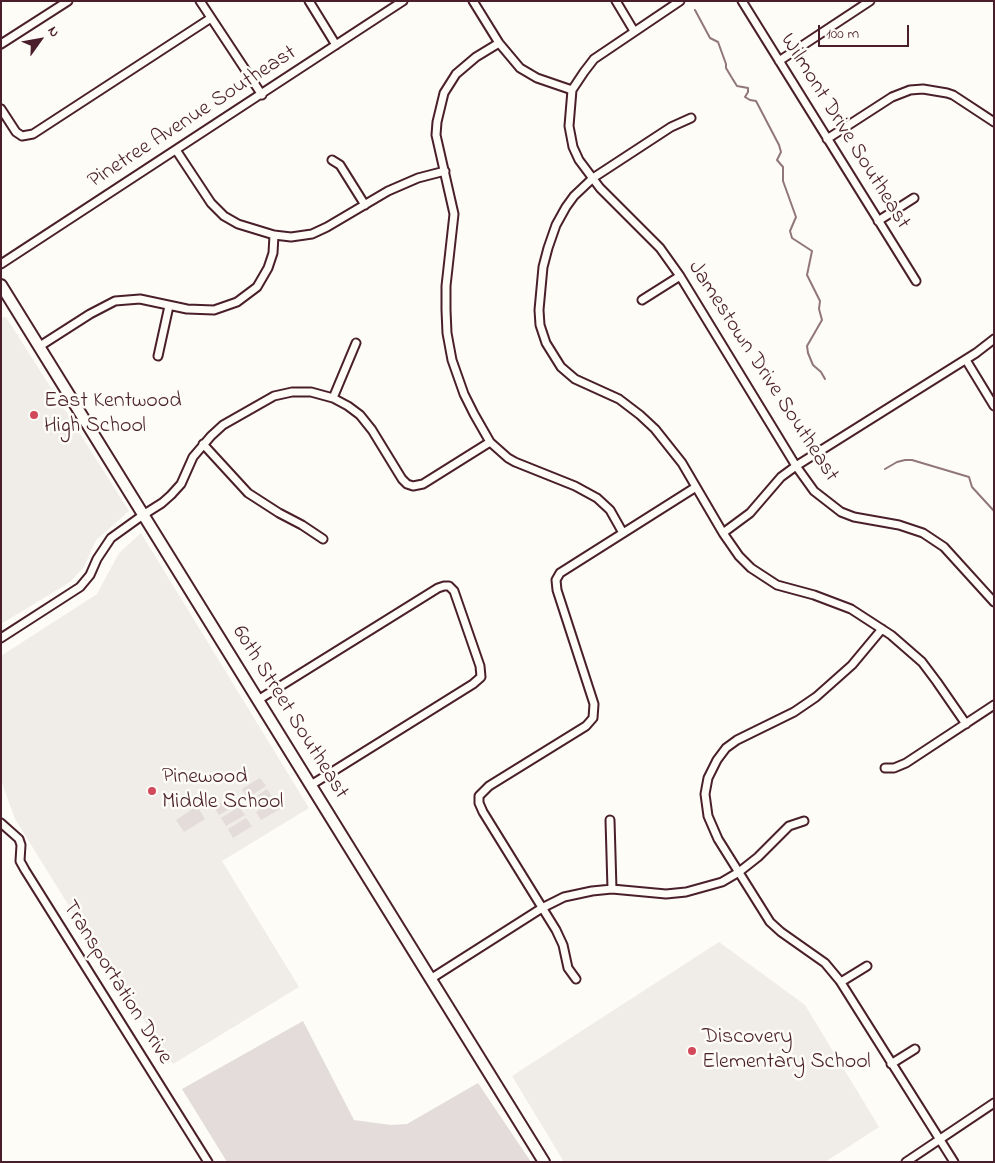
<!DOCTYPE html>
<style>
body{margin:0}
#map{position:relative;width:995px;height:1163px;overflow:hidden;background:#fdfcf7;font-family:"Indie Flower",sans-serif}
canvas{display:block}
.frame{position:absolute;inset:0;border:2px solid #4a1f2b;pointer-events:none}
.north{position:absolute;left:15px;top:15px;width:50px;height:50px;-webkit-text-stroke:4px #fdfcf7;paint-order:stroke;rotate:58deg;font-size:14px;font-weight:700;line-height:20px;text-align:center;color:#4a1f2b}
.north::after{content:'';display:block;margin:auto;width:18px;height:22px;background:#4a1f2b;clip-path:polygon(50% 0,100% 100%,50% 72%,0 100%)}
.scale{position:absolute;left:818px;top:25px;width:91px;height:22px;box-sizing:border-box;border:2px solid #4a1f2b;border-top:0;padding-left:6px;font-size:15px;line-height:18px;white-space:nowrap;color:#4a1f2b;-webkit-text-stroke:4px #fdfcf7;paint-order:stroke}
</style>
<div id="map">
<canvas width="995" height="1163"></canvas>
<div class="frame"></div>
<div class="north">N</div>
<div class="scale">100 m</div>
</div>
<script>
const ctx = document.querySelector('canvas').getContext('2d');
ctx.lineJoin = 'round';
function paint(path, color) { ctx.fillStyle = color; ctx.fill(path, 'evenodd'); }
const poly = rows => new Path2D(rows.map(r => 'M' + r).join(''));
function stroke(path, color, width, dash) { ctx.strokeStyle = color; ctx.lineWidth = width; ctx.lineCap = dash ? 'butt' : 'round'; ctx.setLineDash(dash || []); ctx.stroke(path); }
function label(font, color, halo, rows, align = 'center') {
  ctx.font = font + ' "Indie Flower",sans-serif'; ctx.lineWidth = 5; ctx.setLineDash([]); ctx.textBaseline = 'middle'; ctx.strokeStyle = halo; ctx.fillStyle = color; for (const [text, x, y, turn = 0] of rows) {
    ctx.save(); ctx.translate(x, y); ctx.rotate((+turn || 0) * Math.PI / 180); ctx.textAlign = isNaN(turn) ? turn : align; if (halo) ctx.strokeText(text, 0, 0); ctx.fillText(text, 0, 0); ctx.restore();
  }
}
const built = poly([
 [6,317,129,511,96,540,84,567,70,582,1,624,1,318],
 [141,533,309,808,222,861,299,987,173,1064,74,914,15,819,1,780,1,656,97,594,119,553],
 [719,942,805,1005,879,1127,825,1162,564,1162,512,1076]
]);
const green = poly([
 [260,778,266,786,247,798,242,789],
 [267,789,273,798,254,809,249,801],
 [232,795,238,804,219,815,214,807],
 [274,800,280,809,261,820,256,812],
 [197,806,205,819,184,832,176,820],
 [239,807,245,815,226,826,221,818],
 [246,818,252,826,233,838,228,829],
 [303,1021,354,1120,391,1125,407,1124,478,1083,531,1162,227,1162,182,1089]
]);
const stream = poly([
 [695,10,710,38,718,42,726,64,726,68,732,78,737,86,748,88,748,92,745,97,750,100,756,101,779,145,781,152,777,160,783,167,783,181,796,217,790,231,792,238,812,251,807,275,820,301,819,309,822,320,807,346,808,353,813,365,821,372,825,379],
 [885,469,897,462,905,460,912,460,969,477,972,487,994,511]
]);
const street = poly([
 [200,1,262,95],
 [309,1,336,45],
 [473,1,499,43,520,68,537,78,572,90],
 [616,1,634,31],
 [680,1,594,59,584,72,572,90,569,126,573,147,579,160,600,188,660,248,680,276,796,466,814,491,841,512,854,517,899,525,923,533,944,547,994,602],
 [742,1,916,281],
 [499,43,476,57,456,74,444,93,437,122,436,135,454,214,446,286,446,310,447,333,452,360,464,394,474,414,490,442,508,458,515,462,575,486,597,498,610,510,623,533],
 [1,44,68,1],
 [779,61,870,1],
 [1,109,16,132,22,136,33,134,211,18],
 [691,118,671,127,593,178,574,196,566,207,556,225,548,248,543,267,539,310,540,325,546,343,561,367,575,379,619,399,640,415,655,429,682,463,723,533,739,556,751,568,777,585,814,595,851,609,891,635,922,662,937,682,966,724],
 [827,139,892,97,910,90,923,89,947,93,953,95,994,122],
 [176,150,211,203,224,216,238,224,274,235,291,237,312,234,327,227,388,191,418,178,445,171],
 [332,160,340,165,365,205],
 [878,221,914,198],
 [1,264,403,1],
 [642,300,680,276],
 [40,346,90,314,115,301,140,299,187,309,214,310,237,302,257,287,268,268,273,253,274,235],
 [158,356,169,306],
 [966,360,994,406],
 [333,398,356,343],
 [203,444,248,493,279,513,302,525,323,539],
 [723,533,750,513,781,477,796,466,976,353,994,339],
 [882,629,852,665,816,697,794,712,737,740,726,748,717,760,708,778,705,794,708,816,718,839,770,922,781,932,825,963,840,981,954,1162],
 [1,638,80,587,90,575,97,559,111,538,143,515,162,503,171,495,181,484,193,457,211,436,223,425,274,396,292,392,311,392,333,398,348,406,360,415,372,430,402,479,407,484,413,486,423,484,490,442],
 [258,700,438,588,444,586,449,586,454,591,480,666,481,677,473,684,311,785],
 [885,768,894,768,906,763,994,705],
 [610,820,612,889],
 [1,823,19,839,21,845,20,861,25,870,208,1162],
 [432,978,542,908,564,897,592,891,612,889,666,894,686,892,722,882,739,872,758,857,789,826,804,821],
 [576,979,568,968,563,945,556,930,483,812,479,803,479,796,489,786,586,726,593,718,594,704,557,590,556,580,560,573,696,487],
 [841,982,867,966],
 [891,1064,915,1049],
 [906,1162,994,1103]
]);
const secondary = poly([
 [1,285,544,1162]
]);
const markers = [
 [34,415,5,"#d1495b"],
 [152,791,5,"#d1495b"],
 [692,1051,5,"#d1495b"]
];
const streetNames = [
 ["Pinetree Avenue Southeast",193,118,-33],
 ["Wilmont Drive Southeast",844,132,58],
 ["Jamestown Drive Southeast",762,372,57],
 ["60th Street Southeast",289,713,58],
 ["Transportation Drive",116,983,58]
];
const poiNames = [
 ["East Kentwood",44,402],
 ["High School",44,427],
 ["Pinewood",162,778],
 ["Middle School",162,803],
 ["Discovery",702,1038],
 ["Elementary School",702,1063]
];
paint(built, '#f0ece8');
paint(green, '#e3dcda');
stroke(stream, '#91777b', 2);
stroke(street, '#4a1f2b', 11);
stroke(secondary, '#4a1f2b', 14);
stroke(street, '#fdfcf7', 7);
stroke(secondary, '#fdfcf7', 10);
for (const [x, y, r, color] of markers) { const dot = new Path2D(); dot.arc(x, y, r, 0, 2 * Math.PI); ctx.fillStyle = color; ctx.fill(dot); stroke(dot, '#fdfcf7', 2); }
label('22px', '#4a1f2b', '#fdfcf7', streetNames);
label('22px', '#4a1f2b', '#fdfcf7', poiNames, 'left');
</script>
